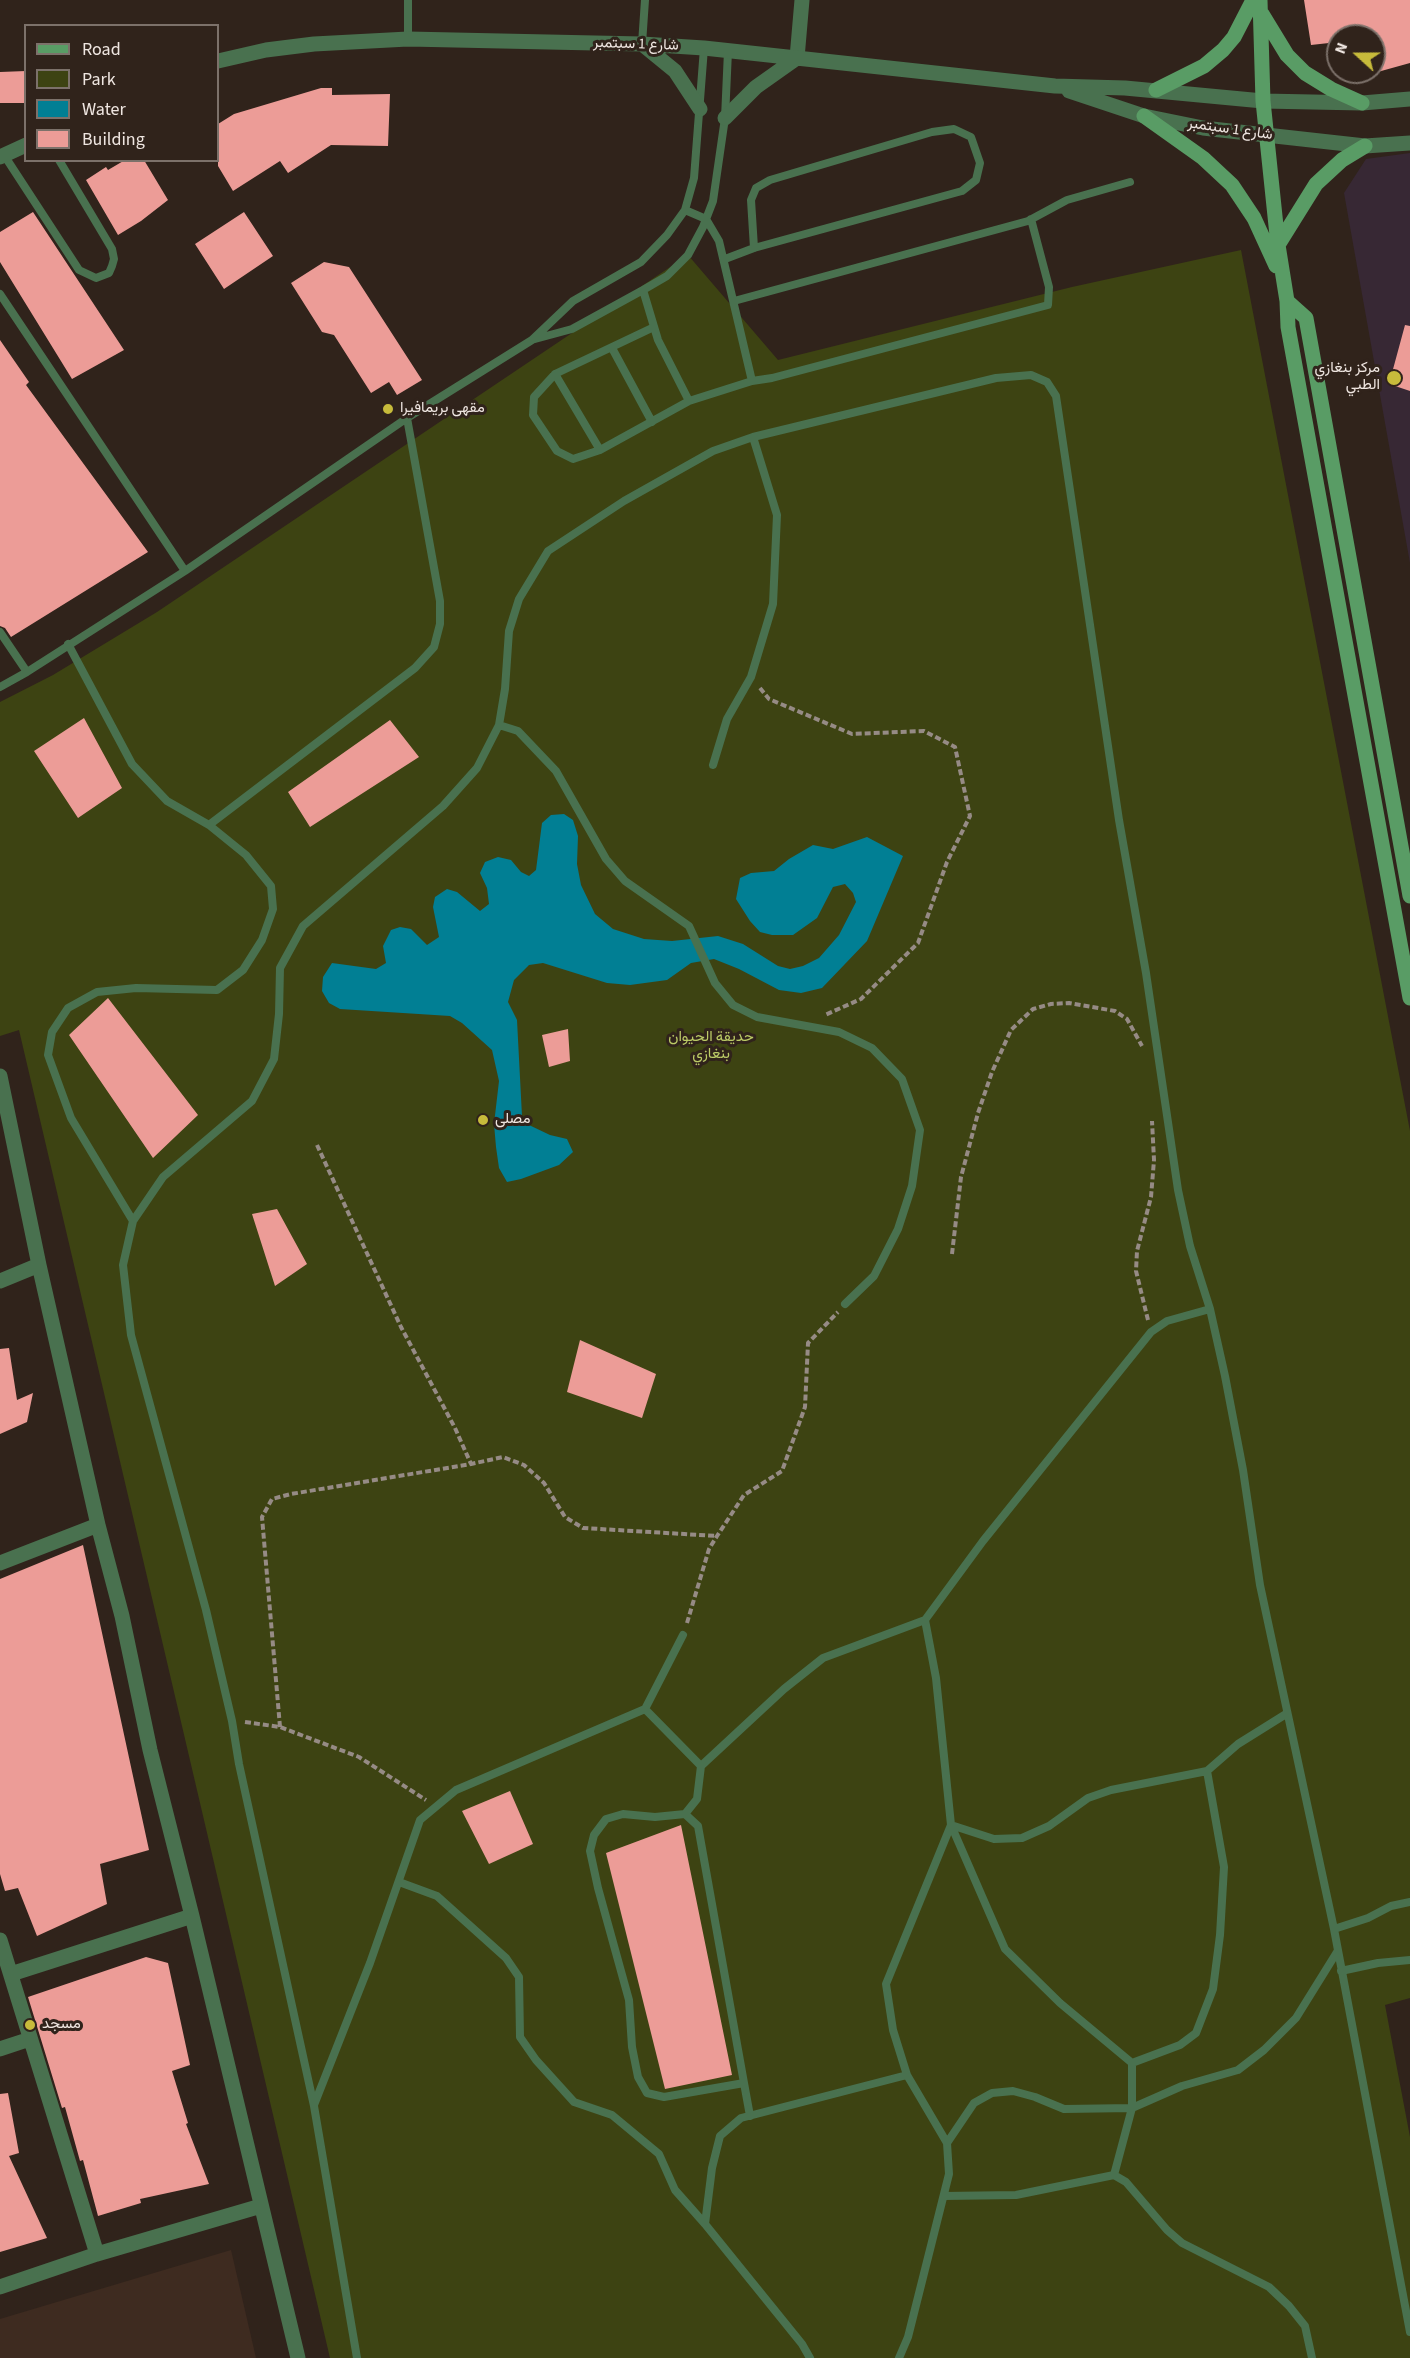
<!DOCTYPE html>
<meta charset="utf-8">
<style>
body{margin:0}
#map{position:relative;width:1410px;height:2358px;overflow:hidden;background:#30231b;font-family:"Source Sans 3",sans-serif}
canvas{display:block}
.legend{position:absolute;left:24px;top:24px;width:195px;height:138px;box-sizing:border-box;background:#30231b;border:2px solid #7c716a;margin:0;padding:8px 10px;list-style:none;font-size:18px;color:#efe6e1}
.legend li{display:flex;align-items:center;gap:12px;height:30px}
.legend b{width:30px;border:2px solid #7c716a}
.north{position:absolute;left:1326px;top:24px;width:60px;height:60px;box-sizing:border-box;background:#30231b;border:2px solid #7c716a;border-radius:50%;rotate:291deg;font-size:16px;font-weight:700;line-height:24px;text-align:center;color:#efe6e1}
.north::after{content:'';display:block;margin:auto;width:21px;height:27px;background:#c7bb3b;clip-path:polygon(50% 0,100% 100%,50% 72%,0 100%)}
</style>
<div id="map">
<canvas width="1410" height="2358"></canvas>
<ul class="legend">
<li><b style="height:8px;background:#599c65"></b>Road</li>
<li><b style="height:16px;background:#3d4312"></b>Park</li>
<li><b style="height:16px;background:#017f94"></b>Water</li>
<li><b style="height:16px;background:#ec9c97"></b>Building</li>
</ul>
<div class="north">N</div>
</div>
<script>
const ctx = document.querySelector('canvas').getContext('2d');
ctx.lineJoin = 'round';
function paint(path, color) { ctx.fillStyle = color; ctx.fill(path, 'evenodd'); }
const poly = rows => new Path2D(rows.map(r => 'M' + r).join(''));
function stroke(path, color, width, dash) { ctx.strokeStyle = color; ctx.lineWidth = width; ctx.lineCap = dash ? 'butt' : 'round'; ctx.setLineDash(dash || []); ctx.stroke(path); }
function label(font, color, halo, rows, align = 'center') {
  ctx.font = font + ' "Source Sans 3",Vazirmatn,sans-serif'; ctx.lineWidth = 6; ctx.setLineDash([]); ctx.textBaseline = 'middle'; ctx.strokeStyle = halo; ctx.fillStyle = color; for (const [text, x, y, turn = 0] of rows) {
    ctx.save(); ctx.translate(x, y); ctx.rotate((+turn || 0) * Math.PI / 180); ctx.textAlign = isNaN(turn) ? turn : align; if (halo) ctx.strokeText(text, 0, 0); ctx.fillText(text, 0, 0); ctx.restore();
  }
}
const built = poly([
 [231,2250,256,2358,0,2358,0,2319]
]);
const medical = poly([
 [1410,153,1410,563,1344,193,1366,159]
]);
const green = poly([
 [1241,250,1410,1131,1410,1998,1385,2005,1410,2137,1410,2358,330,2358,19,1030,0,1036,0,702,53,675,157,612,688,255,778,360,1072,287]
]);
const water = poly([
 [564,814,573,820,578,836,577,864,581,885,595,914,613,929,644,939,672,941,718,936,743,944,778,966,790,969,803,966,819,958,839,935,856,902,853,893,845,884,833,887,817,918,793,935,772,935,760,932,750,921,736,899,740,878,751,873,774,871,789,859,813,845,833,849,867,837,903,856,867,941,822,988,801,993,779,990,739,969,714,959,691,963,667,980,630,985,607,983,543,963,529,965,514,980,508,1002,517,1020,522,1116,529,1125,550,1135,567,1139,573,1152,559,1165,521,1179,507,1182,499,1168,496,1147,494,1124,499,1081,492,1050,462,1023,450,1016,340,1009,329,1003,322,991,323,977,332,963,376,969,386,963,383,946,391,930,400,927,411,929,427,945,439,937,433,907,435,897,447,889,457,892,480,911,489,904,487,888,480,873,485,862,498,857,511,860,521,872,529,876,536,870,542,823,551,815]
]);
const building = poly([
 [1304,0,1410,0,1410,63,1374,73,1374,36,1338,36,1338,42,1311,45],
 [26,71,26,103,0,103,0,72],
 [321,88,332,88,332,95,390,94,388,146,331,145,288,173,280,161,233,191,218,166,218,124,234,114],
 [125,160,144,160,168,200,141,221,118,235,86,180,106,167,108,170],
 [33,212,124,350,72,379,0,262,0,232],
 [244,212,273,256,224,289,195,244],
 [324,262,349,267,422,380,397,395,389,382,371,393,334,335,322,332,291,283],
 [1405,325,1410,326,1410,391,1389,384],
 [0,340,29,382,26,385,148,552,11,637,5,628,0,626],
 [84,718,122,788,78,818,34,751],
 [390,720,419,757,310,827,288,792],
 [108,998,198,1115,153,1158,69,1035],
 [568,1029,570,1061,549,1067,542,1035],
 [277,1209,307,1264,275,1286,252,1214],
 [580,1340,656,1374,642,1418,567,1392],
 [9,1348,17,1400,33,1393,27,1422,0,1434,0,1349],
 [83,1545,149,1850,100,1864,107,1904,37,1936,18,1888,5,1891,0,1874,0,1579],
 [510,1791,533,1844,489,1864,462,1811],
 [681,1825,732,2075,665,2089,606,1853],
 [146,1957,168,1963,190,2065,172,2071,188,2123,186,2124,209,2184,140,2199,141,2203,98,2216,83,2160,80,2161,65,2107,62,2108,28,1997],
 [8,2093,19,2153,9,2156,47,2238,0,2252,0,2094]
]);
const path = poly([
 [760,688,769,699,852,734,924,731,955,747,970,816,947,862,918,943,861,999,825,1015],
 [317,1145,401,1327,455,1428,471,1464],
 [952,1254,961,1177,978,1113,992,1072,1011,1030,1033,1009,1051,1004,1069,1003,1115,1011,1127,1019,1142,1046],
 [1148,1320,1136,1271,1137,1251,1151,1197,1154,1160,1152,1121],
 [687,1623,709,1549,717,1536,744,1495,782,1471,805,1407,808,1343,838,1312],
 [245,1722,280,1727,359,1757,426,1800],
 [280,1727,262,1517,272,1499,291,1494,471,1464,503,1457,524,1465,544,1483,565,1517,583,1528,717,1536]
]);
const service = poly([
 [408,39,408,0],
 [642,44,645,0],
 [4,155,79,270,96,278,109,273,112,266,114,259,112,249,59,160],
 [685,210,706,219,719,241,752,381,772,378,1048,305,1049,287,1031,219],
 [725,259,754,248,962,191,976,180,980,163,971,137,954,129,932,132,770,180,756,188,751,200,754,248],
 [643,290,658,340,689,401],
 [0,294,185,571],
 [734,301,1028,221,1067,200,1130,182],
 [654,327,555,374,534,397,533,415,557,451,573,459,600,450,689,401,752,381],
 [535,339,572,329,643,290,667,276,688,255,703,227,713,201,725,118,728,51],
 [612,348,652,422],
 [555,374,600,450],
 [0,632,27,672],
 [68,644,132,764,167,801,209,825,246,855,271,886,273,909,262,940,243,970,217,990,136,988,97,992,68,1008,52,1032,48,1055,71,1118,133,1221],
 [0,687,27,672,185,571,407,418,532,340,573,301,641,262,667,235,685,210,694,178,704,48],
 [499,725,518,731,556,771,606,859,625,881,689,926,715,983,733,1005,757,1017,839,1032,872,1048,902,1079,920,1130,912,1186,898,1229,874,1276,845,1304],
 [713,765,727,719,751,677,773,604,777,515,753,437],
 [209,825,415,668,434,647,440,624,440,601,407,418],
 [925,1620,983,1541,1151,1332,1167,1321,1210,1309],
 [645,1709,701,1766,784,1689,823,1658,925,1620,936,1678,951,1825,1005,1949,1060,2003,1132,2063,1180,2045,1196,2033,1213,1989,1220,1935,1224,1867,1207,1771,1111,1790,1088,1798,1049,1826,1022,1838,994,1839,951,1825,886,1984,893,2030,907,2075],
 [1207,1771,1238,1744,1286,1714],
 [685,1814,697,1799,701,1766],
 [399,1882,437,1896,506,1958,519,1977,520,2037,536,2060,574,2102,612,2115,659,2154,675,2190,705,2224],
 [1334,1929,1368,1918,1391,1906,1410,1902],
 [1341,1971,1378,1963,1410,1960],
 [744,2083,664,2097,647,2093,638,2077,632,2047,629,2000,598,1888,590,1851,594,1835,606,1819,623,1814,655,1817,685,1814,698,1826,744,2083,750,2116],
 [314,2105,370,1963,420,1820,456,1790,645,1709,683,1635],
 [947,2143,974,2103,992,2093,1013,2091,1035,2097,1064,2109,1132,2108,1182,2086,1238,2070,1264,2050,1296,2018,1337,1952],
 [1114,2175,1132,2108,1132,2063],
 [944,2196,1016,2195,1114,2175,1126,2182,1167,2230,1182,2243,1269,2287,1289,2306,1305,2326,1312,2358],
 [357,2358,314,2106,239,1764,232,1721,206,1610,131,1335,123,1265,133,1221,163,1177,252,1101,274,1059,279,1014,280,968,303,926,443,806,477,768,499,725,505,689,509,631,519,599,548,551,624,501,713,451,753,437,996,378,1031,375,1047,382,1056,396,1119,820,1146,973,1178,1190,1190,1246,1210,1309,1225,1376,1243,1470,1260,1585,1334,1929,1410,2332],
 [810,2358,802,2344,705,2224,712,2168,720,2136,741,2118,907,2075,947,2143,949,2174,908,2337,899,2358]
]);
const minor = poly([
 [797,58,802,0],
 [0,1076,39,1265,98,1525,122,1616,150,1750,192,1916,298,2358],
 [0,1281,39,1265],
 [0,1563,98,1525],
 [0,1940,97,2254],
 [11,1974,192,1916],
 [0,2049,30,2039],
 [0,2287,97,2254,261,2206]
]);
const tertiary = poly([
 [642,44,675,71,700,109],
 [218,61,266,50,314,44,408,39,642,44,704,48,1055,86,1125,88,1263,101,1362,103,1410,99],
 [1069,91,1144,116,1203,128,1365,146,1410,143],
 [725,118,756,87,797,58],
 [0,157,26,145]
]);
const secondary = poly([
 [1260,0,1263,101,1278,245,1287,301,1288,327,1410,998],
 [1262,14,1287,55,1305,73,1331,89,1362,103],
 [1156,90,1204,66,1223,50,1234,37,1253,0],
 [1144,116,1203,158,1232,185,1254,218,1276,266],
 [1278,245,1316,184,1342,160,1365,146],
 [1287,301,1306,318,1410,896]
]);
const markers = [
 [1394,378,8,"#c7bb3b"],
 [388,409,6,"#c7bb3b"],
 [483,1120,6,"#c7bb3b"],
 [30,2025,6,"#c7bb3b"]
];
const streetNames = [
 ["شارع 1 سبتمبر",636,45,2],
 ["شارع 1 سبتمبر",1230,130,8]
];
const poiNames = [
 ["مركز بنغازي",1380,369,"right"],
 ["الطبي",1380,386,"right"],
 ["مقهى بريمافيرا",400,409],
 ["مصلى",495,1120],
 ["مسجد",42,2025]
];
const parkNames = [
 ["حديقة الحيوان",711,1038],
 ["بنغازي",711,1055]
];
paint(built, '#3e2b20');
paint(medical, '#372834');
paint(green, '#3d4312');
paint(water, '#017f94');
paint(building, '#ec9c97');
stroke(path, '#968b85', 4, [6, 3]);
stroke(service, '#49714f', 8);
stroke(minor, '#49714f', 15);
stroke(tertiary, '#49714f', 15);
stroke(secondary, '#599c65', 15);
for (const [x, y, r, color] of markers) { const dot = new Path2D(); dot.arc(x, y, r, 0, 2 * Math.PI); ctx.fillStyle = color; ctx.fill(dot); stroke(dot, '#30231b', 2); }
label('15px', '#efe6e1', '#30231b', streetNames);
label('15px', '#efe6e1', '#30231b', poiNames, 'left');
label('15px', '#bbca66', '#30231b', parkNames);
</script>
